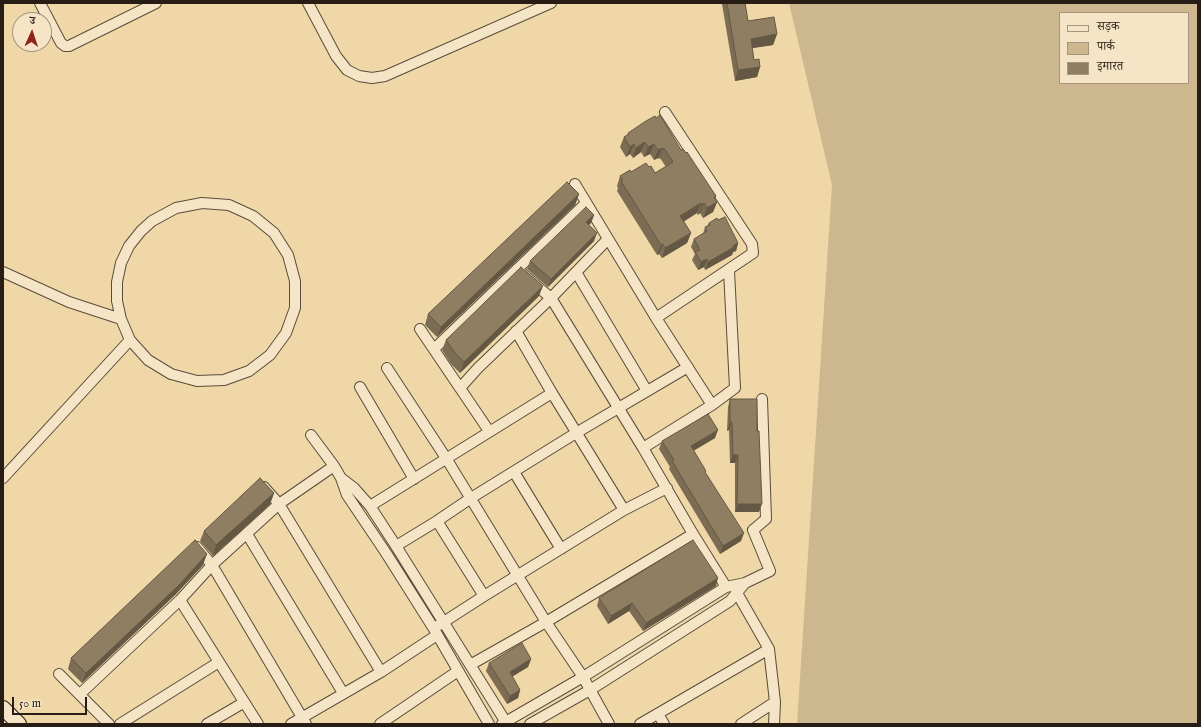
<!DOCTYPE html>
<meta charset="utf-8">
<style>
body{margin:0}
#map{position:relative;width:1201px;height:727px;overflow:hidden;background:#efd7a8;font-family:"IM FELL English","Noto Serif Devanagari",serif}
canvas{display:block}
.frame{position:absolute;inset:0;border:4px solid #271d15;pointer-events:none}
.legend{position:absolute;left:1059px;top:12px;width:130px;height:72px;box-sizing:border-box;background:#f5e5c6;border:1px solid #a3957f;margin:0;padding:5px 7px;list-style:none;font-size:12px;color:#271d15}
.legend li{display:flex;align-items:center;gap:8px;height:20px}
.legend b{width:20px;border:1px solid #a3957f}
.north{position:absolute;left:12px;top:12px;width:40px;height:40px;box-sizing:border-box;background:#f5e5c6;border:1px solid #a3957f;border-radius:50%;rotate:3deg;font-size:11px;font-weight:700;line-height:16px;text-align:center;color:#271d15}
.north::after{content:'';display:block;margin:auto;width:14px;height:18px;background:#8f2418;clip-path:polygon(50% 0,100% 100%,50% 72%,0 100%)}
.scale{position:absolute;left:12px;top:697px;width:75px;height:18px;box-sizing:border-box;border:2px solid #271d15;border-top:0;padding-left:5px;font-size:12px;line-height:14px;white-space:nowrap;color:#271d15;-webkit-text-stroke:3px #f5e5c6;paint-order:stroke}
</style>
<div id="map">
<canvas width="1201" height="727"></canvas>
<div class="frame"></div>
<ul class="legend">
<li><b style="height:5px;background:#f5e5c6"></b>सड़क</li>
<li><b style="height:11px;background:#cdb78f"></b>पार्क</li>
<li><b style="height:11px;background:#8f7e61"></b>इमारत</li>
</ul>
<div class="north">उ</div>
<div class="scale">50 m</div>
</div>
<script>
const ctx = document.querySelector('canvas').getContext('2d');
ctx.lineJoin = 'round';
function paint(path, color) { ctx.fillStyle = color; ctx.fill(path, 'evenodd'); }
const poly = rows => new Path2D(rows.map(r => 'M' + r).join(''));
function stroke(path, color, width, dash) { ctx.strokeStyle = color; ctx.lineWidth = width; ctx.lineCap = dash ? 'butt' : 'round'; ctx.setLineDash(dash || []); ctx.stroke(path); }
const green = poly([
 [789,3,1198,3,1198,724,797,724,832,185],
 [1060,13,1188,13,1188,83,1060,83]
]);
const street = poly([
 [40,3,61,43,65,46,69,46,156,3],
 [308,3,336,56,347,70,359,76,372,78,385,76,551,3],
 [575,184,656,318,712,405],
 [517,269,551,298,643,448,693,534,726,587],
 [3,272,69,302,121,319,130,340,148,360,171,374,197,381,224,380,249,371,270,355,286,333,295,308,295,281,288,255,274,233,253,216,229,205,202,203,176,208,152,221,141,231,129,246,121,263,117,282,117,301,121,319],
 [576,272,647,391],
 [656,318,753,253,752,244,665,112],
 [420,329,489,431],
 [516,331,552,393,624,510],
 [434,349,586,203],
 [387,368,446,458,546,622,583,677,609,724],
 [360,387,414,479],
 [460,388,478,368,551,298,608,239],
 [311,435,334,466,341,478,347,495,386,553,434,629,489,724],
 [643,448,712,405,735,388,729,271],
 [514,472,561,549],
 [3,478,130,340],
 [341,478,354,488,370,506,396,546,507,724],
 [264,487,279,504,381,672],
 [370,506,552,393],
 [437,521,484,596],
 [247,534,343,693],
 [396,546,437,521,471,498,576,433,688,367],
 [197,547,212,565,306,724],
 [737,593,769,649],
 [180,600,258,724],
 [439,625,484,596,624,510,667,488],
 [470,665,546,622,693,534],
 [59,674,109,724],
 [80,694,180,600,212,565,279,504,334,466],
 [658,714,664,724],
 [120,724,219,662],
 [207,724,243,703],
 [291,724,381,672,437,635],
 [380,724,458,671],
 [502,724,583,677,726,587,745,583,770,571,753,530,766,519,762,399],
 [530,724,590,690,730,601,745,583],
 [640,724,769,649,775,702,774,724],
 [741,724,775,702]
]);
const secondary = poly([
 [3,708,19,724]
]);
const wall = poly([
 [722,3,745,3,748,21,777,34,773,45,752,48,754,60,760,67,757,77,735,81,722,4],
 [628,133,681,150,716,196,715,199,717,202,713,212,703,218,700,213,698,215,697,213,684,221,691,233,687,243,662,258,659,254,657,255,617,191,618,188,617,186,620,176,649,167,655,173,666,167,660,158,659,159,658,158,654,160,650,154,644,157,641,152,633,158,630,154,626,157,620,147,624,137,627,135],
 [579,194,575,205,437,337,425,325,428,314],
 [594,215,591,223,589,225,594,241,548,287,527,269,530,261],
 [718,220,738,243,736,251,733,252,732,255,705,270,704,267,698,270,692,260,695,254,691,247,694,239,703,234,705,227,707,226,709,223],
 [539,296,460,373,451,364,442,350,446,340],
 [730,399,757,431,759,512,735,512,735,463,730,463,729,430,727,431,728,407],
 [715,438,693,451,741,541,720,554,669,469,670,467,659,449,662,441],
 [274,493,270,504,213,556,200,541,204,531],
 [203,565,175,595,82,683,68,669,71,658],
 [716,586,643,631,629,611,608,624,597,606,599,598],
 [531,659,528,667,512,676,520,690,518,698,507,704,486,671,489,663]
]);
const shadedWall = poly([
 [777,34,773,45,747,49,751,39],
 [760,67,757,77,735,81,738,70],
 [645,142,641,152,633,158,636,148],
 [634,144,630,154,626,157,630,147],
 [654,144,650,154,644,157,648,147],
 [662,148,658,158,654,160,658,150],
 [664,148,660,158,659,159,663,149],
 [579,194,575,205,437,337,441,327],
 [716,196,713,205,717,202,713,212,703,218,707,208,714,197],
 [701,203,697,213,677,226,680,216],
 [704,203,700,213,698,215,702,205],
 [594,215,591,223,583,230,586,222],
 [597,233,594,241,548,287,551,279],
 [691,233,687,243,662,258,665,248],
 [738,243,736,251,733,252,732,255,705,270,708,262],
 [663,244,659,254,657,255,661,245],
 [707,259,704,267,698,270,701,262],
 [543,286,539,296,460,373,464,362],
 [732,422,729,430,727,431,730,423],
 [718,430,715,438,688,454,691,446],
 [733,455,738,455,735,463,730,463],
 [274,493,270,504,213,556,216,545],
 [737,504,762,504,759,512,735,512],
 [744,533,741,541,720,554,723,546],
 [207,554,203,565,175,595,82,683,86,673],
 [718,578,716,586,643,631,646,623],
 [632,603,629,611,608,624,611,616],
 [531,659,528,667,507,680,510,672],
 [520,690,518,698,507,704,510,696]
]);
const building = poly([
 [727,3,745,3,748,21,774,17,777,34,751,39,754,60,759,59,760,67,738,70,727,3],
 [660,115,681,150,683,149,686,153,687,152,716,196,714,197,717,202,707,208,704,203,702,205,701,203,680,216,691,233,665,248,663,244,661,245,621,181,623,180,620,176,630,170,631,172,646,163,649,167,651,166,655,173,673,162,664,148,663,149,662,148,658,150,654,144,648,147,645,142,636,148,634,144,630,147,624,137,629,134,628,133,646,121,655,116,656,118,660,115],
 [567,182,579,194,441,327,428,314,567,182],
 [586,207,594,215,586,222,597,233,551,279,530,261,586,207],
 [725,217,738,243,733,246,734,247,708,262,707,259,701,262,695,252,700,250,694,239,707,231,705,227,710,225,709,223,717,218,718,220,725,217],
 [521,267,543,286,464,362,455,353,446,340,521,267],
 [730,399,757,399,757,431,759,431,762,504,737,504,738,455,733,455,732,422,730,423,730,399],
 [708,414,718,430,691,446,706,471,705,472,744,533,723,546,672,461,674,460,662,441,708,414],
 [260,478,274,493,216,545,204,531,260,478],
 [195,540,207,554,179,585,86,673,71,658,195,540],
 [693,540,718,578,646,623,632,603,611,616,599,598,693,540],
 [522,643,531,659,510,672,520,690,510,696,489,663,522,643]
]);
paint(green, '#cdb78f');
stroke(street, '#594c3a', 12);
stroke(secondary, '#271d15', 16);
stroke(street, '#f5e5c6', 10);
stroke(secondary, '#f5e5c6', 14);
paint(wall, '#7b6c53');
paint(shadedWall, '#645844');
paint(building, '#8f7e61');
stroke(building, '#645844', 1);
</script>
